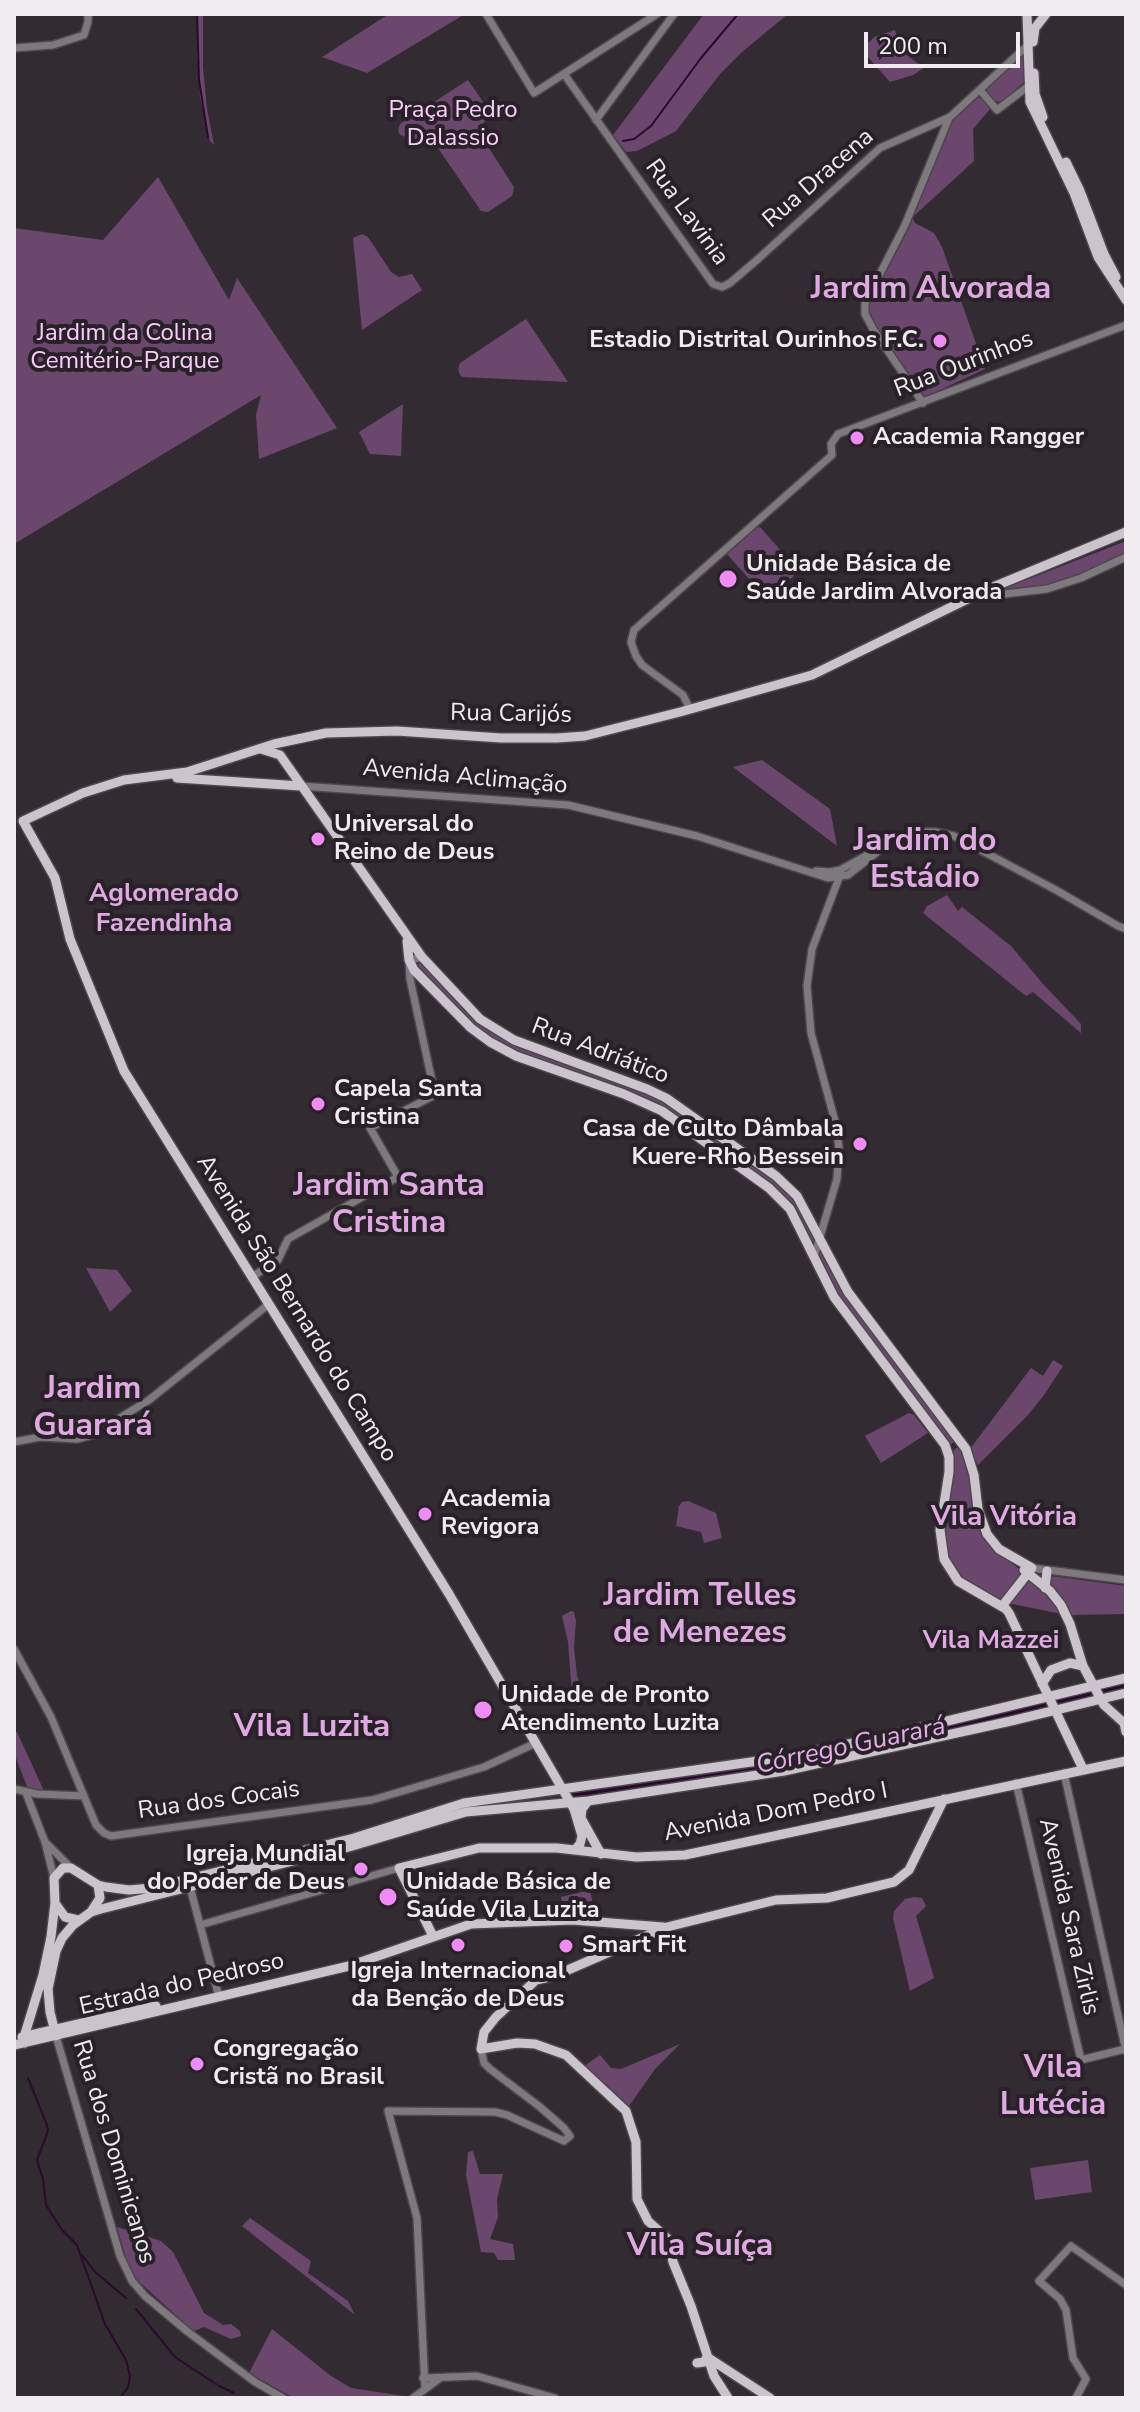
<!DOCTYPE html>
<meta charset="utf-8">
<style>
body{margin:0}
#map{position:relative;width:1140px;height:2412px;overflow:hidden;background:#322c32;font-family:"Nunito Sans",sans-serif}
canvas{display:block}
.frame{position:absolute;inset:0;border:16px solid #f0ecf0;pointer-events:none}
.scale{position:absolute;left:864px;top:32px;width:156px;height:36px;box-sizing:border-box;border:4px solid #f0ecf0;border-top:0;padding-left:10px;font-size:24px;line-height:28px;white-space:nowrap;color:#f0ecf0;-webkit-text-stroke:6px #282228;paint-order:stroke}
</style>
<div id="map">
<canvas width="1140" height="2412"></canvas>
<div class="frame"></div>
<div class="scale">200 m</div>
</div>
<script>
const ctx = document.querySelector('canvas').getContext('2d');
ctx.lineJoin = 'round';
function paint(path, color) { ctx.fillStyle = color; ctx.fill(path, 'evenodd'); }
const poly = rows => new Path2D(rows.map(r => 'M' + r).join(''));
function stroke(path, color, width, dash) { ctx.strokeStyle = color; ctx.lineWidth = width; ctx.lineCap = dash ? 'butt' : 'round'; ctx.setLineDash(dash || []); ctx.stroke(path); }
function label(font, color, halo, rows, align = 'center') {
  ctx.font = font + ' "Nunito Sans",sans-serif'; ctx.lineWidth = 8; ctx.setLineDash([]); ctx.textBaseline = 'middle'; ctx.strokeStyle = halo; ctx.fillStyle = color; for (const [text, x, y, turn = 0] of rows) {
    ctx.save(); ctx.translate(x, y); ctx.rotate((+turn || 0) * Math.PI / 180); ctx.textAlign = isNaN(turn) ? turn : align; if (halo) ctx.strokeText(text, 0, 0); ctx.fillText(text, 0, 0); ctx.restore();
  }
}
const green = poly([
 [198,14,203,14,203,68,207,109,214,145,210,141,200,97,197,50],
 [389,14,465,14,367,73,322,57],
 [704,14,788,14,742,52,720,74,676,131,637,151,626,152,613,135],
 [895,30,900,50,924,68,913,75,890,82,867,56,864,48,874,37],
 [1024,53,1026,80,1002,102,994,101,986,91,986,87],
 [468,80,492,115,482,124,483,139,514,187,512,196,488,212,481,211,438,148,400,135,398,130,400,124],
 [977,98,982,98,990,109,973,129,974,161,915,215,913,214,950,122],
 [158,177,229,300,237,278,337,428,259,459,256,415,261,395,14,544,14,228,103,240],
 [912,217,915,223,934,233,942,247,985,369,925,397,875,324,869,310,871,298,903,240],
 [362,234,368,237,391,272,399,277,412,274,422,290,362,330,353,238],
 [526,319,568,382,463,377,460,375,458,369,460,363],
 [403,404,401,456,370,454,359,432],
 [760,527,798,570,792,578,760,591,726,553,756,528],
 [1126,541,1126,553,1115,560,1079,575,1044,586,998,591],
 [762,760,830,809,837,846,733,767],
 [947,895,958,911,962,907,1011,946,1044,985,1081,1024,1081,1033,1033,992,1026,996,923,913,927,906],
 [422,962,478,1021,654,1095,752,1161,795,1198,838,1282,956,1440,949,1446,837,1296,797,1216,663,1108,506,1048,473,1026,434,982,421,972,417,965],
 [86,1268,117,1270,132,1291,110,1312],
 [1053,1360,1063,1366,1044,1395,1028,1415,978,1465,970,1449,1031,1368,1043,1376],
 [909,1413,914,1415,928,1433,881,1463,865,1436],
 [961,1447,970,1473,974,1510,980,1528,996,1551,1023,1572,1001,1602,969,1585,956,1573,947,1558,943,1530,953,1464,952,1453,956,1448],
 [688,1501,716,1513,722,1538,704,1543,701,1532,676,1526,679,1506,682,1502],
 [1028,1576,1045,1591,1061,1614,1008,1603],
 [1051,1576,1126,1586,1126,1614,1072,1615,1051,1587],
 [571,1611,574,1612,576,1621,574,1647,577,1676,586,1701,581,1702,581,1708,572,1695,568,1642,562,1616],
 [17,1732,44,1791,28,1789,14,1753,14,1733],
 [590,1890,595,1914,593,1916,563,1913,561,1897],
 [914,1897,922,1898,926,1906,916,1916,934,1978,910,1991,893,1918,894,1911,905,1899],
 [680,2044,655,2069,629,2106,584,2066,600,2055,611,2068,621,2069],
 [473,2151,480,2174,503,2174,497,2199,498,2217,490,2239,513,2244,515,2260,498,2260,494,2253,481,2252,466,2175,468,2152],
 [1088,2160,1092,2192,1035,2200,1030,2168],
 [250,2218,311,2261,308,2273,348,2301,355,2315,242,2226],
 [117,2227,161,2241,173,2252,204,2313,223,2325,231,2324,240,2331,241,2336,231,2339,204,2327,194,2331,190,2328,136,2279,128,2265],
 [272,2329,331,2376,351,2388,404,2396,400,2398,294,2398,249,2373]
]);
const stream = poly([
 [197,14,199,80,208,137],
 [623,141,634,139,651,126,701,58,738,14],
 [28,2078,47,2125,48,2131,37,2160,43,2179,46,2205,62,2230,77,2245,105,2324,126,2360,130,2376,128,2387,120,2398],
 [82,2255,95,2272,126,2298],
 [136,2309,175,2357,219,2386,234,2393]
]);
const river = poly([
 [573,1795,796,1763,1126,1685]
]);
const minor = poly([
 [486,14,534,93,657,14],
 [14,48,53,45,84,35,88,22,88,14],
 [564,74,708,277,713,284,722,287,730,283,758,259,880,148,950,117,1027,46],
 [980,90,997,110,1031,84],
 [596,120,674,14],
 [923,403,873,329,865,314,865,303,905,225,949,118],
 [986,590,1004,594,1047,589,1081,578,1126,557],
 [690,709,683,695,642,665,636,656,631,642,634,630,832,455,831,444,838,434,1126,325],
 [301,786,568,805,697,836,828,878,848,875,886,845],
 [882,847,900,837,920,832,935,832,954,836,1056,890,1118,926,1126,929],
 [816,871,830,872,840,870,871,853],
 [814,1257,837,1179,839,1148,836,1125,811,1033,807,986,812,949,839,878],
 [252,1277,278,1260,288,1239,398,1177,370,1128,435,1095,410,979,409,960,422,957],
 [14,1442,40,1437,77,1439,92,1435,149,1400,269,1304],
 [1032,1568,1126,1580],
 [14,1649,51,1717,96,1825,104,1833,111,1836,372,1800,484,1767,536,1743],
 [1064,1773,1126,2051],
 [1016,1783,1081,2060,1125,2049],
 [14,1789,37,1794,84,1796],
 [26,1793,45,1842,54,1878],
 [46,1843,71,1868],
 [190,1887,219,1997],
 [200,1925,399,1868],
 [56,2036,120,2256,132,2281,145,2296,188,2332,255,2382,283,2398],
 [423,2378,477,2376,555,2398],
 [425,2389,417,2218,388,2111,495,2112,507,2115,564,2141,570,2136,564,2128,540,2107,490,2069,484,2063,481,2049],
 [413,2398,439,2379],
 [1076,2398,1086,2379,1073,2358,1066,2310,1060,2299,1039,2281,1071,2246,1126,2285]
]);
const major = poly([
 [1027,14,1030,102,1074,193,1098,257,1126,300],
 [1033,42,1035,28,1046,14],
 [1034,73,1035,94,1043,117],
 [1066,162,1080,191,1104,254,1116,277],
 [261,749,280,755,422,957,480,1019,514,1040,647,1089,666,1098,776,1176,797,1196,848,1292,966,1449,974,1475,978,1509,987,1534,999,1549,1032,1568,1002,1606],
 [177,778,301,786],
 [23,821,55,878,70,939,124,1071,449,1594,574,1809,582,1836,580,1844,575,1850],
 [23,821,83,793,124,780,187,772,274,744,326,733,397,731,501,738,557,738,585,736,680,712,812,675,986,590,1126,532],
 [407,941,409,960,414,970,471,1028,490,1042,516,1056,624,1094,662,1111,769,1188,790,1209,834,1297,945,1445,949,1457,949,1472,940,1530,944,1559,958,1581,1006,1609,1009,1613,1083,1769],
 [1024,1570,1050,1591,1061,1605,1070,1624,1083,1666,1104,1705,1124,1723,1126,1732],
 [1045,1588,1047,1571],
 [1042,1684,1051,1670,1070,1663,1083,1666],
 [588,1801,582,1809,581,1818,601,1854],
 [55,1903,65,1917,78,1920],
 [91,1912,100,1898,98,1885],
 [433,1936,399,1868,479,1848,557,1848,636,1857,685,1855,1126,1761],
 [56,2036,50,2012,48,1989,56,1951,62,1938,73,1925,91,1912,101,1909,349,1847,466,1812,588,1801,784,1771,1011,1721,1126,1693],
 [22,2037,156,2006],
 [25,2043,24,2037,43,1975,51,1937,55,1903,54,1878,63,1868,71,1868,98,1885,106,1887,129,1890,152,1888,354,1838,464,1803,786,1757,868,1740,1126,1678],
 [14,2045,349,1966,471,1924,572,1920,663,1927],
 [707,2357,770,2398],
 [697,2363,704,2362,707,2357],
 [728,2398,714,2376,691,2306,673,2262,668,2239,648,2221,637,2199,636,2142,626,2111,566,2055,535,2044,517,2043,481,2049,484,2032,496,2017,536,1980,554,1976,667,1927,776,1900,827,1898,894,1882,909,1870,944,1799]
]);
const markers = [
 [940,341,8,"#f08bf6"],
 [857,438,8,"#f08bf6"],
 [728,579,10,"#f08bf6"],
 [318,839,8,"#f08bf6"],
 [318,1104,8,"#f08bf6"],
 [860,1144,8,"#f08bf6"],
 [425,1514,8,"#f08bf6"],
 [483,1710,10,"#f08bf6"],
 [361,1869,8,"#f08bf6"],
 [388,1897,10,"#f08bf6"],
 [458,1945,8,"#f08bf6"],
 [566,1946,8,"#f08bf6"],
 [197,2064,8,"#f08bf6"]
];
const parkNames = [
 ["Praça Pedro",453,111],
 ["Dalassio",453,139],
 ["Jardim da Colina",125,334],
 ["Cemitério-Parque",125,362]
];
const streetNames = [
 ["Rua Dracena",819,179,-41],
 ["Rua Lavinia",686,213,54],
 ["Rua Ourinhos",964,365,-21],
 ["Rua Carijós",511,715,1],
 ["Avenida Aclimação",465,778,5],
 ["Rua Adriático",600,1052,21],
 ["Avenida São Bernardo do Campo",296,1309,58],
 ["Rua dos Cocais",219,1801,-8],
 ["Avenida Dom Pedro I",776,1813,-11],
 ["Avenida Sara Zirlis",1068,1917,77],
 ["Estrada do Pedroso",182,1985,-13],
 ["Rua dos Dominicanos",113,2152,73]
];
const poiNames = [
 ["Estadio Distrital Ourinhos F.C.",924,341,"right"],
 ["Academia Rangger",873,438],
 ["Unidade Básica de",746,565],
 ["Saúde Jardim Alvorada",746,593],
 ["Universal do",334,825],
 ["Reino de Deus",334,853],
 ["Capela Santa",334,1090],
 ["Cristina",334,1118],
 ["Casa de Culto Dâmbala",844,1130,"right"],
 ["Kuere-Rho Bessein",844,1158,"right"],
 ["Academia",441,1500],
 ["Revigora",441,1528],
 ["Unidade de Pronto",501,1696],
 ["Atendimento Luzita",501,1724],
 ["Igreja Mundial",345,1855,"right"],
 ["do Poder de Deus",345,1883,"right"],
 ["Unidade Básica de",406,1883],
 ["Saúde Vila Luzita",406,1911],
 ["Smart Fit",582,1946],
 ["Igreja Internacional",458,1972,"center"],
 ["da Benção de Deus",458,2000,"center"],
 ["Congregação",213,2050],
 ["Cristã no Brasil",213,2078]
];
const neighbourhoodNames = [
 ["Aglomerado",164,895],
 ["Fazendinha",164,925],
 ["Vila Mazzei",991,1642]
];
const waterNames = [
 ["Córrego Guarará",851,1747,-12]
];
const quarterNames = [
 ["Vila Vitória",1004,1518]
];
const districtNames = [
 ["Jardim Alvorada",931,290],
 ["Jardim do",925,842],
 ["Estádio",925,879],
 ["Jardim Santa",389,1187],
 ["Cristina",389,1224],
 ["Jardim",93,1390],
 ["Guarará",93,1427],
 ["Jardim Telles",700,1597],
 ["de Menezes",700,1634],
 ["Vila Luzita",312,1728],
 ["Vila",1053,2069],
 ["Lutécia",1053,2106],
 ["Vila Suíça",700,2247]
];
paint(green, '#6b476d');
stroke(stream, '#2a092d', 2);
stroke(river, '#2a092d', 9);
stroke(minor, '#4d474d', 10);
stroke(major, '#4d474d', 12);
stroke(minor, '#7d797d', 7);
stroke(major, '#cbc4cc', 9);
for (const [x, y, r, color] of markers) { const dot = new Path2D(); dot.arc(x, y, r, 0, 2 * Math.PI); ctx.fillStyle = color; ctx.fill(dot); stroke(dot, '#282228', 3); }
label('24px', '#fcccfe', '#282228', parkNames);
label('24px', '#f0ecf0', '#282228', streetNames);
label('bold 24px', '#f0ecf0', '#282228', poiNames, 'left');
label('bold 26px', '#e0a9e3', '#282228', neighbourhoodNames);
label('italic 26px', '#e8adeb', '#282228', waterNames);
label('bold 28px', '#e0a9e3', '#282228', quarterNames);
label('bold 32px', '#e0a9e3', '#282228', districtNames);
</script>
